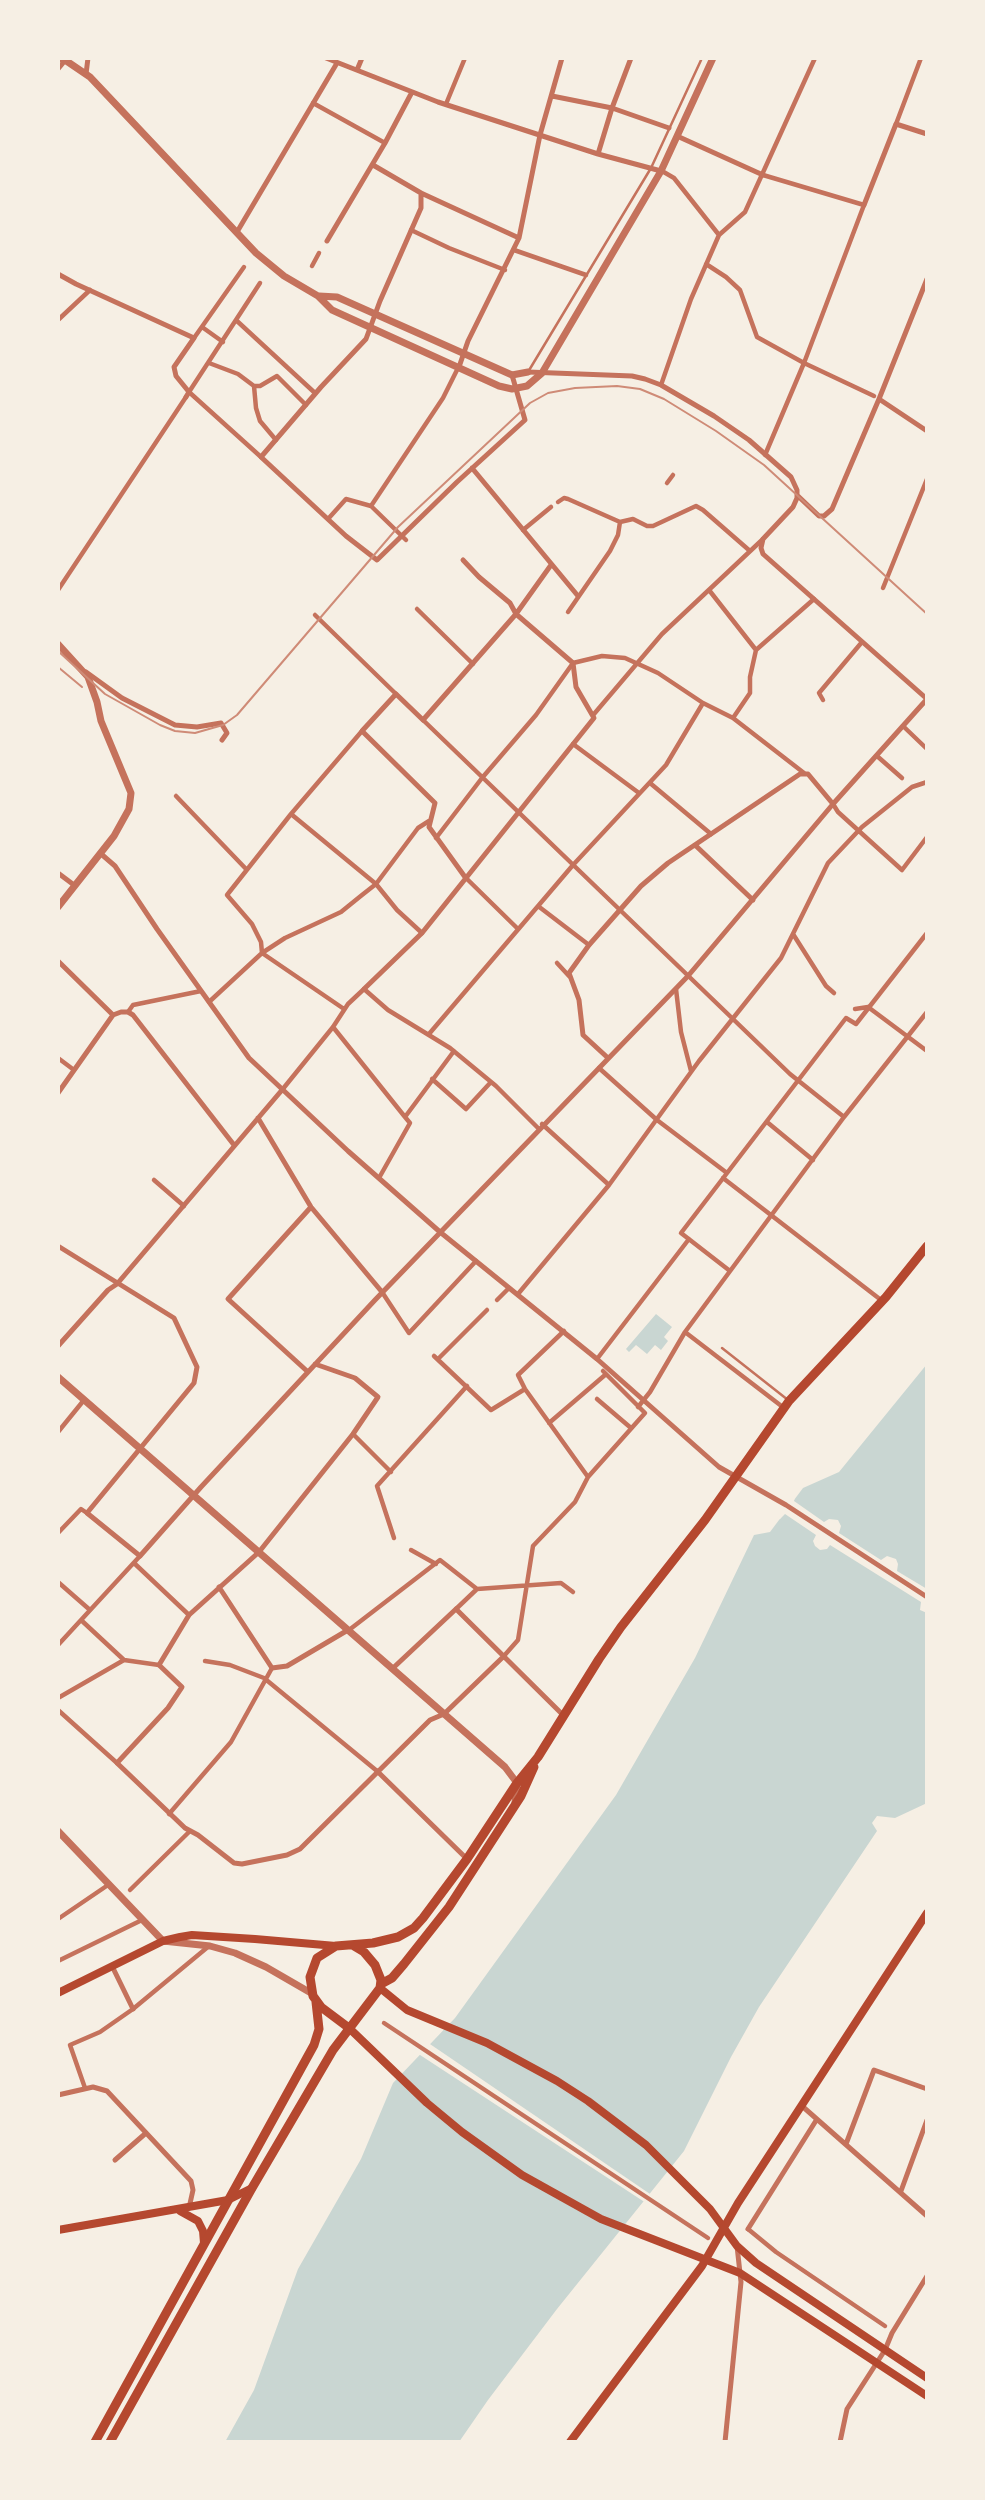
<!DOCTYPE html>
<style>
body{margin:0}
#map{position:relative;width:985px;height:2500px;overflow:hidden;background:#f6efe4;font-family:"Source Sans 3",sans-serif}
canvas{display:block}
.frame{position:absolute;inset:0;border:60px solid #f6efe4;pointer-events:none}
</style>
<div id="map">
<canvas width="985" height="2500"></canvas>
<div class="frame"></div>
</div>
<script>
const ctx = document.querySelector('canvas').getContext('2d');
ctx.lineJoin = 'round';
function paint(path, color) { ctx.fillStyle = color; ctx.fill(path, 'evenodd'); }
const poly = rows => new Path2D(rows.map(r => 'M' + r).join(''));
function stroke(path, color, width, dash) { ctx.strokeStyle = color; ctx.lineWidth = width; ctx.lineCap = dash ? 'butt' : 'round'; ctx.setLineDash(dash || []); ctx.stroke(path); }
const water = poly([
 [656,1314,672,1327,664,1337,668,1341,661,1350,655,1345,647,1354,636,1345,629,1352,626,1349],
 [927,1364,927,1803,895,1818,877,1816,872,1823,877,1831,759,2007,731,2057,684,2151,557,2309,488,2400,459,2442,225,2442,254,2390,298,2269,361,2159,393,2083,455,2018,616,1795,695,1658,754,1535,770,1532,803,1488,839,1472]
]);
const pier = poly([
 [796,1492,794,1501,824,1522,829,1519,838,1520,841,1526,839,1533,881,1560,887,1556,896,1559,898,1564,897,1571,927,1589,927,1613,920,1610,921,1602,830,1545,827,1549,820,1550,815,1546,813,1541,816,1535,785,1514,780,1519,776,1520],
 [427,2042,653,2196,646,2203,417,2053]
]);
const service = poly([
 [528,372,651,168,702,58],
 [722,1348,788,1400]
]);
const pedestrian = poly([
 [313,103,385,143],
 [446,104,465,58],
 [896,124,921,58],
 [662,171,674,178,719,235],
 [763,175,864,205,804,363,765,455],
 [411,230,449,248,505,270],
 [514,250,586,275],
 [706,264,726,277,740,290,757,337,804,363,874,396],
 [312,266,319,253],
 [260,283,189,392,261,457],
 [58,320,90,290],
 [237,321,315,393],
 [202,327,223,342],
 [194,338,244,267],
 [209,363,238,374,254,386,260,386,277,376,306,405],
 [661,385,691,299,719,235,745,212,815,58],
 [254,386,256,408,260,421,276,440],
 [667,483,673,475],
 [558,502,564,498,568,499,620,522],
 [371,506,443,398,458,368],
 [328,519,346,499,371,506,406,540],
 [620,522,633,519,647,526,653,526,696,506,703,510,750,551],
 [523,530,551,507],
 [883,588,927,479],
 [58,590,186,397],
 [709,590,756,650],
 [417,609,473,664],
 [568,612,610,551,618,535,620,522],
 [315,615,396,694],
 [823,700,819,693,862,642],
 [594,714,662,634,763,539],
 [733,718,750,693,750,677,756,650,814,599],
 [423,720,790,1074,844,1117],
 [903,726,927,749],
 [573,744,639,793],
 [877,756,902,778],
 [650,783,711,834],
 [176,796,247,870],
 [833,804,838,812,902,870,927,837],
 [291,814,376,884,397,910,422,933],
 [436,838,482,778,536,715,573,663,602,656,625,658,658,673,703,703,733,718,804,773],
 [466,878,518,929],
 [538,906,589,945],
 [793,934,826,986,834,993],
 [262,953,261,942,252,924,227,895,291,814,362,731],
 [262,953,344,1009],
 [557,963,569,976],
 [676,989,681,1032,691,1071],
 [209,1002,262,953,285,938,341,912,362,895,376,884,418,828,429,821],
 [855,1009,868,1007,927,1051],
 [128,1012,133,1005,201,991],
 [333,1027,405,1117,454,1051],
 [429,1034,573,865,666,765,703,703],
 [58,1058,74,1070],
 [599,1068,657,1120,727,1173],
 [432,1079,466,1109,491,1082],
 [282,1090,333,1027,348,1004,364,989,388,1010,450,1048,496,1086,538,1128],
 [767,1122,813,1160],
 [542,1124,609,1185],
 [379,1178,410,1123,405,1117],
 [723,1178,881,1300],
 [154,1180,184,1206],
 [730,1271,681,1233,846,1018,856,1024,927,933],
 [382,1292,409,1333,476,1261],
 [518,1294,609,1185,699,1061,781,958,828,863,862,827,912,787,927,782],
 [497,1300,509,1288],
 [564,1331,518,1375,525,1389,588,1477],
 [685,1332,784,1408],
 [434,1356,491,1410,525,1389],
 [438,1359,487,1310],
 [597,1359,689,1239],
 [597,1399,631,1428],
 [638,1407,650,1392,685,1332,844,1117,927,1012],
 [549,1423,605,1375],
 [58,1432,84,1400],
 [353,1434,391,1472],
 [58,1533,81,1509,87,1513],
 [394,1538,377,1486,467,1386],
 [411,1550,436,1564],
 [134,1563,189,1615],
 [58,1582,90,1610],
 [456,1609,477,1589],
 [81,1620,124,1660],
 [349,1630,440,1560,477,1589,561,1583,573,1592],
 [58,1645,140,1556],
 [503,1657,518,1640,533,1546,575,1502,588,1477,645,1413,603,1371],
 [205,1661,230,1665,264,1678,377,1771],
 [58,1698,124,1660,159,1665],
 [58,1710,117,1763],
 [169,1814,231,1742,272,1668],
 [130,1890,189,1832],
 [58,1919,108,1885],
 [58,1961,142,1920],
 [384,2023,708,2238],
 [85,2088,70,2045,100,2032,133,2009,209,1946],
 [748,2229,776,2252,885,2326]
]);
const minor = poly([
 [326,58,438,102,598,154,661,171],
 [58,69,67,58],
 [357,70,362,58],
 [86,74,88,58],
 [552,96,612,108,669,128],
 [677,136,763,175],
 [598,154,612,108,631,58],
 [373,165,421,193,421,208,380,301,366,339,321,387,261,457,346,536,377,560,457,482,525,420,512,375],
 [421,193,519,238],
 [864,205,896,124,927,134],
 [237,232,337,63],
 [327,241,385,143,412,92],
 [58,274,76,284,194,338,174,367,176,376,189,392,186,397],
 [459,367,468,341,519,238,540,135,562,58],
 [528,372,632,376,645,379,661,385,714,416,749,440,791,477,797,490,797,498,793,507,763,539,761,548,763,554,927,699],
 [879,399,927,431],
 [472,468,578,596],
 [798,496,819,516,824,516,832,509,879,399,927,279],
 [86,672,122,698,175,725,197,727,221,723,227,733,222,740],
 [695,845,753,900],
 [100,853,115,866,157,929,249,1058,348,1151,440,1232,597,1359,719,1467,786,1505,927,1597],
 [58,873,74,885],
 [465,877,429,827,435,803,362,731,396,694,423,720,516,614,551,565],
 [58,961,113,1015],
 [364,989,422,933,594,718,576,687,573,663,516,614,510,603,479,577,463,560],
 [608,1058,583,1035,579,1000,569,973,589,945,641,886,668,863,800,774,808,774,833,804],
 [58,1093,113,1015,121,1012,128,1012,133,1015,234,1145],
 [258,1118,311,1207,382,1292],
 [58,1246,174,1318,197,1367,194,1383,87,1513,140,1556,201,1487,375,1300,688,976,833,804,927,699],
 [58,1346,108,1290,117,1284,282,1090],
 [315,1364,355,1378,378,1397,353,1434,259,1552,189,1615,159,1665,182,1687,168,1708,117,1763,185,1828,198,1835,234,1863,242,1864,287,1855,300,1849,430,1720,444,1714,503,1657],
 [308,1372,228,1299,311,1207],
 [219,1587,272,1668,287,1666,348,1630],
 [392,1669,456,1609,563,1715],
 [377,1771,467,1859],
 [112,1966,133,2009],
 [58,2095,93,2087,107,2091,191,2181,193,2190,189,2208],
 [802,2106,927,2216],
 [846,2144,874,2070,927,2089],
 [115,2160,146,2133],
 [901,2191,927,2120],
 [748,2229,817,2119],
 [725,2442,741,2282,737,2246],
 [840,2442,847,2409,885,2350,892,2333,927,2276]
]);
const tertiary = poly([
 [58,58,65,60,90,77,256,253,284,276,318,296,332,310,499,386,512,389,527,386,542,373,661,171,713,58],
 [319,296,337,297,512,375,528,372],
 [58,644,88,677,97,702,101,721,131,793,129,809,114,836,58,907],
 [58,1377,505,1767,517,1783,515,1802],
 [58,1831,163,1941,210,1946,235,1953,266,1967,311,1993]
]);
const secondary = poly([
 [380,1988,407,2010,487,2043,557,2081,588,2101,646,2145,710,2209,737,2246,756,2263,927,2378],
 [58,1993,163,1941,180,1937,192,1935,255,1939,336,1946],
 [349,2028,427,2103,462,2132,522,2175,601,2219,740,2273,927,2396],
 [180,2211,198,2221,203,2231,204,2243],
 [58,2230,228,2200,252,2188],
 [570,2442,702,2266,738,2203,927,1913]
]);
const primary = poly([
 [381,1984,392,1978,404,1964,449,1907,521,1796,534,1767],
 [349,2028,321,2007,313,1996,310,1977,317,1958,336,1946,373,1943,398,1937,414,1928,423,1918,467,1859,517,1783,538,1757,599,1659,621,1627,705,1520,789,1401,886,1297,927,1246],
 [95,2442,314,2045,319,2029,316,2002],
 [110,2442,252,2188,333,2050,380,1988,381,1980,375,1965,364,1952,354,1946]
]);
const tram = poly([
 [58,651,105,694,160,725,175,731,195,733,223,725,237,715,398,527,530,403,548,393,575,388,617,386,640,389,664,399,716,431,764,465,927,614],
 [58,667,82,687]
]);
paint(water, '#c9d6d2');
paint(pier, '#f6efe4');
stroke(service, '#c5725c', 2.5);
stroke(pedestrian, '#c5725c', 4.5);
stroke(minor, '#c5725c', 5);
stroke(tertiary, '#c5725c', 7);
stroke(secondary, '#b5482f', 8);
stroke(primary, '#b5482f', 9);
stroke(tram, '#cf8b77', 2);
</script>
